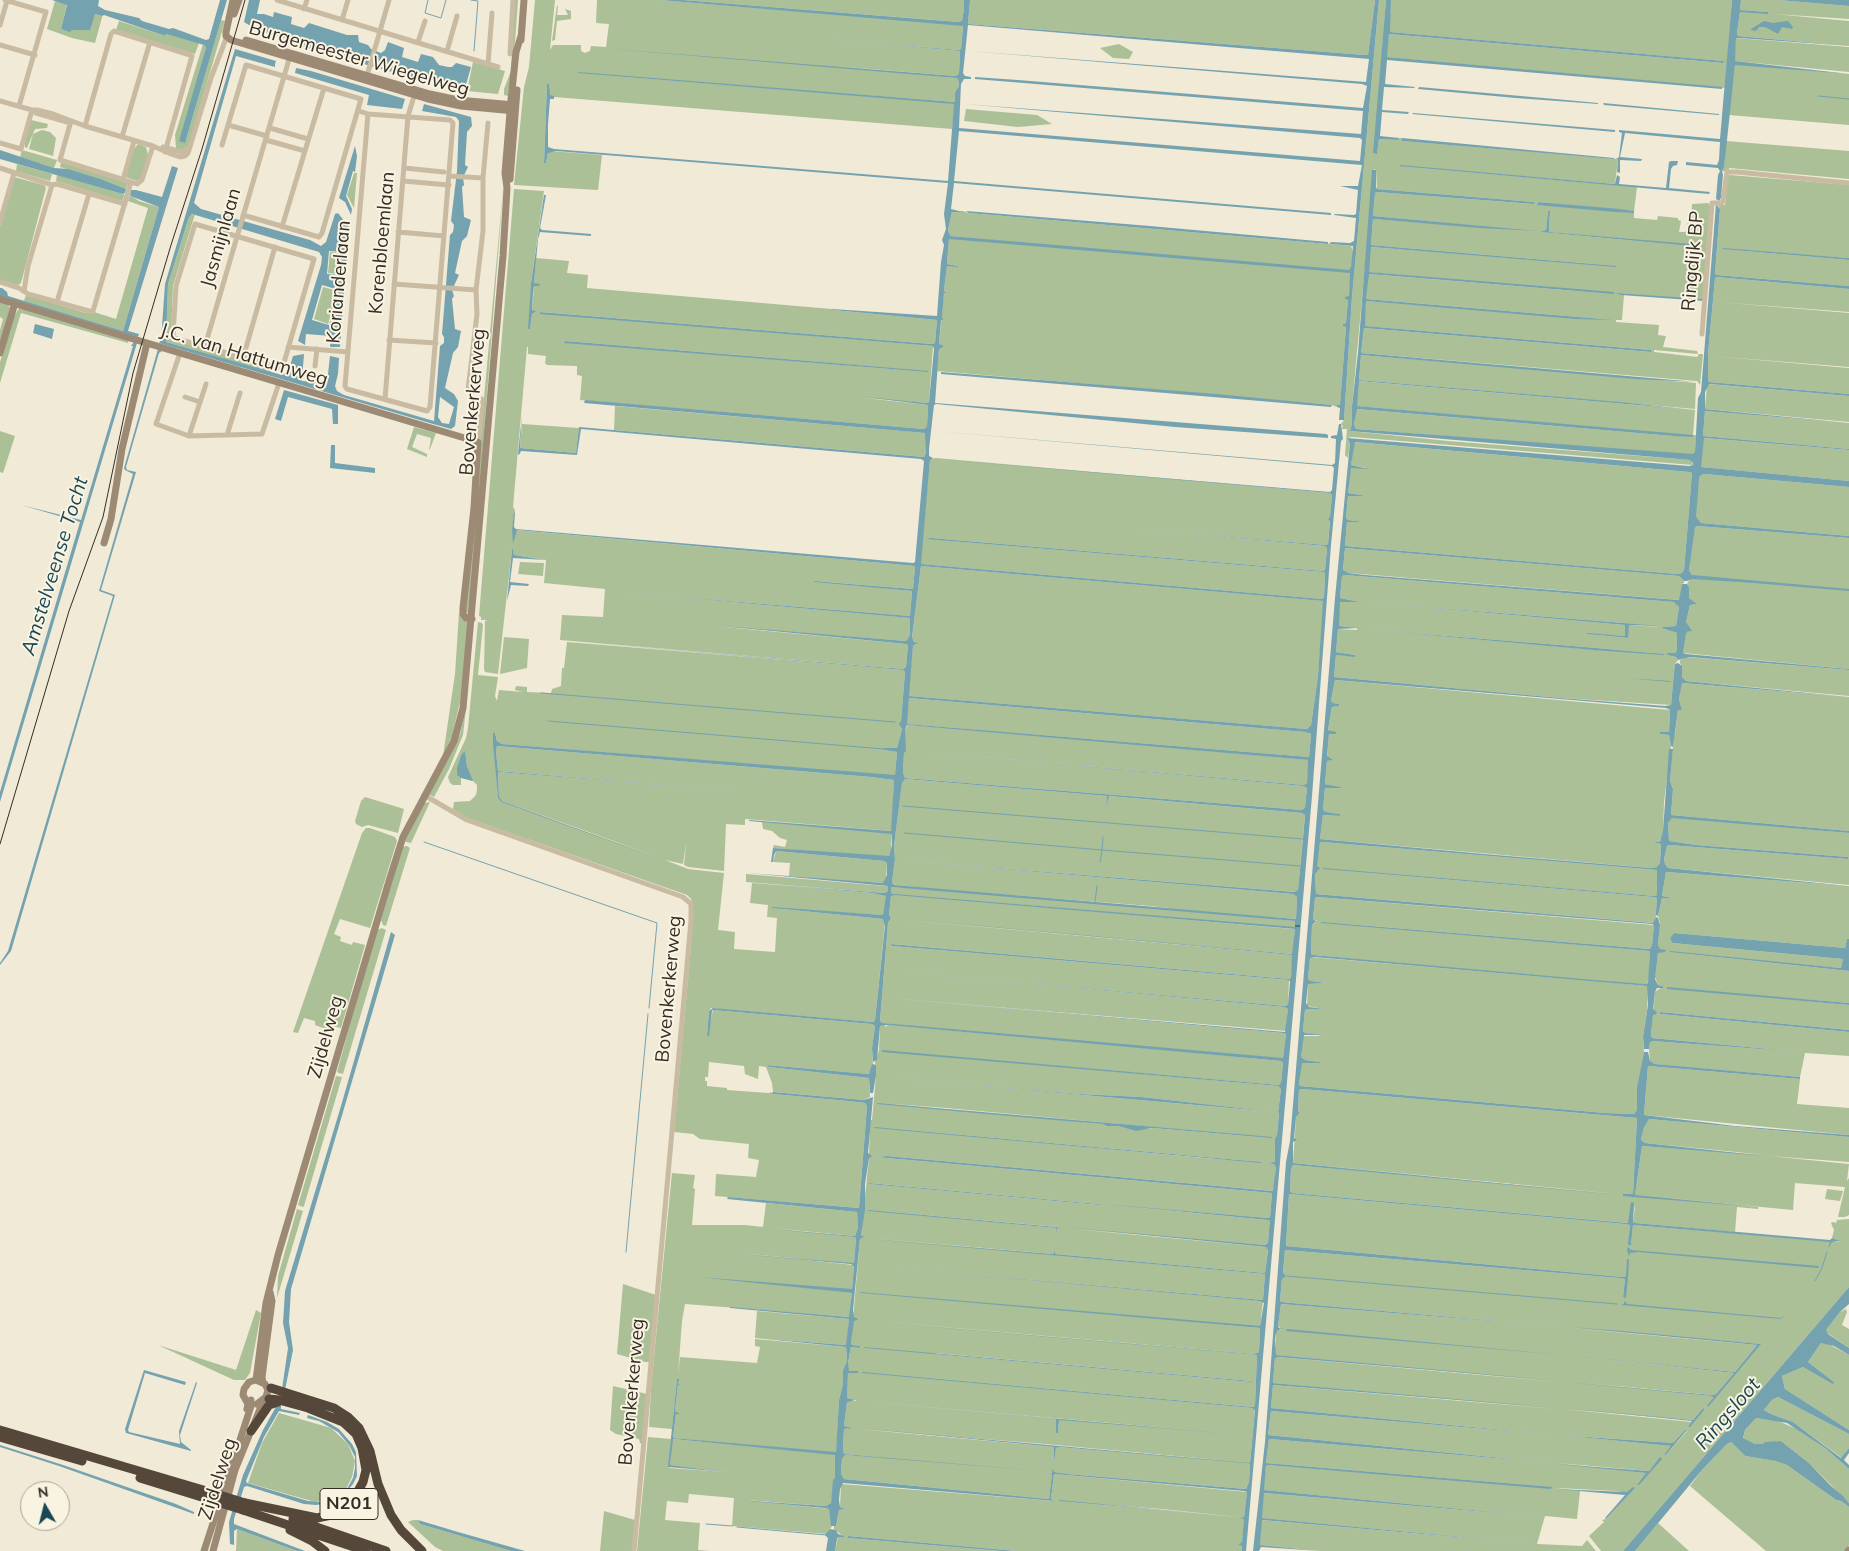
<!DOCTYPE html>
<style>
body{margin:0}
#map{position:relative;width:1849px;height:1551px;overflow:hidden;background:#f1ead6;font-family:Mulish,sans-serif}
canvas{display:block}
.north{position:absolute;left:20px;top:1481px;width:50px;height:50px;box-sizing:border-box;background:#f9f3e2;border:1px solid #aaa396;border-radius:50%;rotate:352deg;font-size:14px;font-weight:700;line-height:20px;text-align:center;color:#342c25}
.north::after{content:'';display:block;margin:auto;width:18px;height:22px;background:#194756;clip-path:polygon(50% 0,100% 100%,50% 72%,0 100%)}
</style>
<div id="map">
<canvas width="1849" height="1551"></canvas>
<div class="north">N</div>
</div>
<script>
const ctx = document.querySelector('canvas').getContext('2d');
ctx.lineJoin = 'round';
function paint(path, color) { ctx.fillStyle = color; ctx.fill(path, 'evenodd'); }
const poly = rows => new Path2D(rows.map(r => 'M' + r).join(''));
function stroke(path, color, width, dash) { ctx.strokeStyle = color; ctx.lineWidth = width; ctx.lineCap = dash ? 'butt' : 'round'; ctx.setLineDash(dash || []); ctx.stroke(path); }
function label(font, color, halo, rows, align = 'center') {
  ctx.font = font + ' Mulish,sans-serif'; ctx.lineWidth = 4; ctx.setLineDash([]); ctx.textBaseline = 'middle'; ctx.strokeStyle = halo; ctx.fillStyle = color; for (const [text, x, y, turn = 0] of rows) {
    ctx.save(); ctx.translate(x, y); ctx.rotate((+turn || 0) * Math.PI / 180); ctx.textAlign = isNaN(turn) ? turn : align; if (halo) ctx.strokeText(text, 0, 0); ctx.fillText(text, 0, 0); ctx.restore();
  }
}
const green = poly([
 [515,0,518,0,515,41,508,96,504,95,504,89,511,71],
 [535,0,555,0,550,50,553,45,581,45,581,51,585,53,590,51,591,46,606,47,609,24,596,23,597,0,660,0,963,25,961,49,959,50,827,39,960,51,959,73,956,76,833,66,956,78,958,79,959,86,955,92,955,102,578,73,939,102,955,104,952,129,554,97,549,95,549,84,547,84,544,163,546,163,548,153,550,151,602,155,598,190,514,185,524,87,529,67],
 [683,0,964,0,964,9,962,22,960,22],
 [970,0,1375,0,1368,55,1365,55,968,24],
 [1379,0,1386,0,1374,153,1377,153,1379,139,1398,140,1399,138,1402,138,1403,141,1618,159,1615,184,1399,166,1637,187,1634,211,1538,202,1537,204,1634,213,1634,218,1657,220,1658,216,1678,218,1678,220,1681,221,1679,232,1685,232,1687,230,1688,220,1691,219,1692,204,1708,203,1711,207,1710,225,1704,300,1617,293,1617,294,1624,295,1622,320,1616,320,1616,322,1659,325,1658,335,1666,336,1663,347,1697,351,1698,354,1654,350,1654,352,1697,357,1699,354,1703,354,1700,385,1697,381,1361,353,1364,328,1580,346,1650,352,1651,350,1364,326,1366,301,1613,320,1366,299,1368,274,1614,294,1368,272,1370,247,1616,266,1371,245,1373,219,1518,230,1373,216,1375,193,1377,192,1534,204,1534,202,1377,189,1376,170,1374,169,1352,406,1352,424,1350,431,1448,441,1691,460,1693,465,1352,437,1347,438,1350,443,1348,458,1345,455,1347,429,1341,429,1343,427,1341,424,1344,420,1352,297],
 [1548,211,1550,212,1549,232,1691,246,1541,232,1546,230],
 [1391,0,1732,0,1725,88,1386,57,1389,34,1723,63,1723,61,1389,32],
 [1741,0,1779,0,1849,6,1849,19,1774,14,1849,21,1849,46,1738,36,1737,33,1740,12,1768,12,1740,10],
 [55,1,67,4,61,29,71,30,95,14,102,16,103,14,95,43,72,38,47,29],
 [557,5,558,7,557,15,568,15,565,9,571,11,571,19,557,21,555,40,552,41],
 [221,20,225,21,190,141,187,147,182,150,176,149,175,135,203,44,206,48,185,143],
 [119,21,165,36,166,34,199,43,195,54,116,30],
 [1736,38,1849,47,1849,72,1734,61],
 [1119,44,1133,52,1129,59,1113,58,1100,48],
 [473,62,505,71,498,94,467,91],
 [1735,64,1849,74,1849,125,1729,115],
 [966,109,1037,115,1052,124,1018,127,964,121],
 [31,120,48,124,47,128,35,129,27,148,25,147,25,141],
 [42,130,50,132,56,138,53,156,29,149,33,134],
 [1726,141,1849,151,1849,179,1729,168,1729,172,1722,171,1724,168],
 [138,144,146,147,148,155,141,178,137,181,126,177,133,150],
 [22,150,57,160,54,168,20,157],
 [61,162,128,183,126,189,101,179,60,167],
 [17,164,52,174,50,181,16,171],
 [354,173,357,173,354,208,347,195],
 [57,175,119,193,124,193,124,197,122,201,56,181],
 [1730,175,1849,185,1849,258,1723,249,1849,260,1849,286,1716,275,1715,273,1720,209,1718,205,1725,205,1728,176],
 [14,177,44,185,46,188,21,283,18,285,0,280,0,226],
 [504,179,476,533,468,613,466,612,465,607],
 [514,189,544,191,531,283,530,329,532,314,537,311,532,310,534,286,540,285,534,283,536,258,569,261,567,273,588,275,587,288,832,309,833,310,937,320,935,343,932,344,541,312,540,313,933,346,929,402,927,403,865,398,928,405,927,426,924,429,580,400,582,376,577,375,577,366,547,365,545,363,546,356,528,354,528,347,527,347,513,507,515,510,512,529,516,532,516,530,915,566,913,589,814,581,912,591,910,616,619,592,911,618,910,635,906,641,714,626,906,644,908,645,906,667,903,669,560,640,562,615,603,617,605,589,544,583,546,560,514,555,513,549,512,549,498,674,485,672,484,669,485,621,487,620,481,620,481,617,479,616],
 [565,341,798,360,928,372,564,342],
 [130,195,139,201,159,207,123,331,24,301,26,295,86,313,94,312,116,319,148,208,128,201],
 [963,211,969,213,1328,244,1331,242,1331,244,1351,246,1353,252,1349,297,1345,297,1345,299,1348,300,1346,323,1343,324,1343,326,1346,327,1340,406,1337,405,1337,407,1332,405,937,371,939,349,943,345,939,344,944,292,946,292,944,290,947,266,958,266,947,264,949,238,1035,244,949,236,948,230,952,212],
 [195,214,173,286,171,336,272,368,271,373,166,342,168,284,189,217,190,215],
 [330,252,341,253,339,274,328,273],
 [1716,277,1849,289,1849,312,1717,302,1849,313,1849,367,1712,356,1849,368,1849,394,1709,382,1708,380,1708,354,1715,279],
 [323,287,338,291,328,324,314,319],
 [0,301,8,304,10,308,0,347,0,330,3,319,0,317],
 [20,307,129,339,128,343,21,313,0,383,0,362,14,316],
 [1361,355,1696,383,1695,409,1359,380],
 [1358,381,1695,410,1693,435,1696,435,1695,454,1690,455,1356,429,1354,424,1356,409,1673,436,1693,436,1356,406],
 [1707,384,1849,396,1849,422,1705,409],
 [615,406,926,433,926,453,924,457,614,430],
 [1705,411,1849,423,1849,449,1703,436],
 [522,424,579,428,576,453,520,448],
 [414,427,436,433,430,449,429,450,431,438,417,434,412,447,427,454,427,457,407,449],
 [0,431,15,436,3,473,0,472],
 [1703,438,1849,450,1849,481,1700,467],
 [1354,442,1689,472,1692,473,1684,570,1682,573,1677,574,1345,546,1347,522,1365,522,1348,520,1346,518,1348,496,1367,496,1348,493,1350,468,1366,468,1351,465],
 [936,458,1330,493,1332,495,1328,544,1326,545,1124,528,1325,546,1327,547,1325,570,1323,571,931,538,952,541,1323,572,1325,573,1324,597,1322,599,920,564,930,459],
 [1704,474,1849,487,1849,536,1701,523,1696,516,1696,499,1699,480,1700,476],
 [1697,526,1849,538,1849,669,1683,653,1686,632,1691,631,1686,622,1690,605,1696,604,1689,598,1689,587,1687,584,1692,575,1689,570,1690,559,1695,528],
 [1345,548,1679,576,1684,581,1684,583,1682,584,1680,600,1348,573,1343,571],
 [520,562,544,563,543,576,518,574],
 [921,566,1324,601,1318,676,1311,725,1307,729,908,696,913,646,917,644,914,642,912,637],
 [1345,575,1675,602,1679,607,1676,626,1663,627,1663,628,1677,633,1677,650,1675,653,1667,655,1676,657,1678,660,1675,664,1674,672,1671,705,1560,698,1334,677,1336,655,1355,656,1355,655,1336,652,1338,629,1357,630,1357,628,1339,626,1339,602,1360,602,1340,598,1342,576],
 [1364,602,1624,623,1660,627,1629,625,1627,638,1587,634,1626,636,1625,625],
 [1361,629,1585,647,1664,654,1585,649],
 [459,613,468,623,460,702,452,736,443,756,455,674],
 [478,622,482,623,483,625,478,675,498,677,495,696,497,701,499,690,523,692,515,690,516,686,527,687,527,692,551,693,552,689,561,686,562,668,564,668,567,642,821,663,903,670,905,672,901,721,900,723,902,729,897,748,884,750,897,752,895,776,502,744,497,741,495,733,493,733,498,798,501,802,658,857,502,801,499,796,498,772,748,792,498,771,496,751,497,746,871,777,894,780,892,831,745,819,745,825,726,824,724,871,688,867,684,865,686,843,683,864,665,860,688,869,724,873,718,930,735,932,734,949,775,952,777,918,767,917,768,905,750,903,752,883,872,893,887,896,883,915,772,908,883,919,885,922,883,943,875,1020,873,1022,720,1009,711,1008,709,1011,707,1036,713,1010,872,1024,875,1026,872,1048,873,1064,869,1074,767,1065,769,1067,869,1078,870,1097,864,1100,774,1092,773,1094,848,1101,865,1103,867,1106,859,1208,715,1196,716,1174,756,1177,759,1160,748,1158,749,1144,700,1139,693,1134,674,1132,691,946,693,906,691,899,687,895,467,818,453,809,454,802,470,801,476,795,477,790,477,785,473,781,461,778,461,785,453,785,450,783,448,777,466,738,468,728],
 [465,752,467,766,472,780,461,778,457,767,461,755],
 [709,1062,744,1066,745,1074,758,1079,759,1066,766,1067,772,1083,773,1092,768,1093,727,1090,727,1088,707,1086,707,1081,705,1081,705,1077,708,1077],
 [504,637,529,639,527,668,500,674],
 [1686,657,1849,670,1849,696,1686,681,1682,677,1682,667,1680,663,1680,660],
 [1335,680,1670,710,1669,733,1660,734,1669,735,1671,746,1664,802,1663,830,1660,842,1652,842,1661,844,1660,863,1658,867,1651,868,1320,839,1323,815,1340,816,1339,814,1325,812,1323,810,1325,788,1341,787,1325,784,1327,761,1332,760,1327,757,1329,733,1335,733,1328,730,1332,707,1338,706,1339,704,1333,703,1331,701],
 [1681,683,1849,697,1849,831,1671,815,1673,789,1670,781,1674,736,1675,734,1678,710,1682,710,1679,699],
 [909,698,1305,732,1311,734,1309,757,1003,732,1309,760,1307,783,1304,785,911,751,1303,786,1307,788,1305,807,1302,810,905,778,903,773,905,729,908,725,1002,732,906,724],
 [466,708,463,735,449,769,434,797,430,795,430,790,454,747,460,734],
 [905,779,1107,796,1106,806,1108,796,1302,813,1305,814,1298,891,1296,892,898,860,1293,894,1297,897,1296,919,1191,911,1296,921,1295,928,896,894,1292,929,1295,929,1293,954,894,919,1293,955,1291,978,1289,979,892,944,892,946,1289,980,1288,1004,1286,1006,889,971,1284,1007,1288,1009,1286,1031,887,998,1283,1033,1286,1034,1283,1059,908,1026,883,1023,880,1021,888,923,891,918,889,915,891,896,895,894,891,893,891,887,946,890,896,885,892,883,895,859,894,846,902,782],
 [947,890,1150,906,1178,909,946,890],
 [365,797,404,809,398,833,368,825,362,827,356,824,355,821,361,801],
 [430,802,411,843,406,842,404,840,424,803],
 [1672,817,1849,833,1849,885,1668,868,1665,864,1664,859,1667,846,1669,845,1848,859,1848,857,1696,845,1669,841,1668,823],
 [762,822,892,833,891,849,889,856,882,857,773,848,774,845,785,847,787,840,780,838,772,831,763,829],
 [366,828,370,828,395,837,397,841,370,928,340,919,334,934,341,937,340,941,352,945,353,942,365,945,341,1028,332,1026,326,1029,315,1025,315,1021,304,1018,298,1033,293,1032,362,833],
 [1322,842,1657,870,1657,895,1655,896,1323,869,1653,897,1657,898,1656,917,1654,923,1316,894,1315,874,1320,843],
 [407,846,410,848,386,926,383,925,381,920,402,847],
 [776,851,884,861,887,863,886,881,884,883,830,880,789,876,790,863,773,862],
 [1666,872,1849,886,1849,939,1847,940,1845,948,1674,933,1670,938,1672,943,1843,959,1841,968,1670,952,1849,971,1849,1003,1667,988,1849,1005,1849,1030,1660,1012,1660,1014,1849,1032,1849,1056,1805,1053,1800,1077,1684,1067,1655,1064,1650,1061,1649,1049,1650,1041,1652,1041,1801,1052,1652,1038,1651,1034,1655,992,1663,986,1658,985,1655,977,1658,952,1665,952,1665,950,1660,950,1658,945,1660,923,1658,916,1662,898,1669,898,1669,897,1662,896],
 [746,874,885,886,888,886,888,891,885,893,746,882],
 [1317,897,1654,925,1652,945,1650,949,1321,922,1650,951,1649,977,1647,984,1594,981,1647,986,1648,987,1647,1011,1643,1037,1644,1052,1638,1088,1637,1110,1634,1114,1605,1113,1300,1086,1299,1083,1301,1063,1320,1062,1305,1060,1301,1057,1303,1036,1322,1036,1305,1033,1303,1031,1305,1010,1308,1009,1324,1009,1307,1006,1308,984,1327,983,1311,981,1308,979,1310,957,1593,981,1314,955,1311,954,1312,925,1317,921,1313,919,1315,898],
 [382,928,386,930,343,1074,339,1073,337,1072,358,995,377,930],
 [885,1025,885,1027,888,1025,1166,1050,1281,1061,1283,1063,1281,1084,1279,1085,882,1051,1278,1086,1281,1089,1278,1112,1279,1114,1277,1135,1276,1138,1275,1162,1265,1163,1275,1164,1276,1167,1274,1191,887,1156,876,1157,1272,1193,1270,1217,1268,1218,1133,1207,1268,1220,1270,1221,1269,1229,1268,1243,1265,1245,1073,1229,1266,1247,1268,1249,1265,1273,1055,1254,1055,1250,1053,1254,869,1238,1265,1274,1263,1300,863,1265,1263,1301,1260,1327,1194,1322,1260,1328,1259,1352,1254,1354,862,1320,1257,1355,1255,1405,1253,1407,862,1372,1252,1408,1255,1409,1250,1463,1245,1463,1250,1464,1249,1482,1246,1489,1068,1474,1054,1472,1053,1468,1053,1473,1044,1472,1052,1474,1049,1499,844,1479,841,1473,842,1459,845,1455,888,1458,844,1454,843,1448,844,1429,850,1428,844,1426,847,1401,856,1401,856,1400,847,1398,848,1363,851,1347,859,1348,859,1346,852,1345,851,1343,860,1238,863,1238,861,1235,869,1158,870,1120,872,1120,876,1076,875,1062,879,1050,880,1026],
 [880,1077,1080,1094,1142,1097,1274,1112],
 [878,1103,946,1108,1272,1138,1152,1128,1150,1129,1113,1125,1107,1126,1102,1124],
 [874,1127,1261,1162,1203,1158],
 [870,1183,1098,1204,1098,1205,870,1184],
 [868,1210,1059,1227,1057,1228,1055,1246,1056,1228],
 [935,1353,1252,1381,1252,1382,935,1354],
 [860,1401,1247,1435,1059,1419,1058,1433,1056,1433,1057,1419],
 [858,1429,1045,1444,1241,1462,1058,1447,1056,1447,1054,1464,1054,1447],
 [1648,1066,1800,1079,1797,1104,1849,1108,1849,1135,1644,1115],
 [336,1076,342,1077,304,1206,303,1207,298,1205],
 [1302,1089,1637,1118,1633,1194,1624,1194,1758,1207,1758,1209,1737,1207,1735,1232,1635,1223,1633,1223,1635,1205,1629,1223,1292,1193,1290,1191,1291,1169,1293,1165,1619,1194,1293,1163,1296,1117,1300,1113,1298,1111,1299,1090],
 [1649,1119,1849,1137,1849,1162,1769,1156,1849,1164,1847,1181,1849,1178,1849,1215,1845,1217,1838,1217,1845,1187,1795,1183,1793,1210,1635,1195,1642,1146,1766,1155,1645,1143,1641,1140,1644,1126],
 [672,1173,695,1175,693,1188,695,1189,692,1225,745,1225,763,1227,766,1203,857,1212,858,1228,855,1236,770,1228,854,1237,856,1238,854,1264,738,1253,854,1265,852,1290,850,1290,745,1281,852,1293,850,1317,685,1304,682,1321,678,1375,680,1357,757,1363,760,1347,755,1346,755,1339,846,1347,847,1361,843,1370,843,1384,839,1400,835,1479,831,1503,826,1506,745,1500,829,1509,832,1526,827,1534,732,1526,734,1498,689,1494,688,1503,667,1501,665,1520,700,1523,698,1550,710,1551,637,1551,648,1437,671,1439,669,1468,726,1472,670,1465,672,1439,812,1452,673,1438,676,1413,679,1414,675,1411,678,1385,682,1385,678,1384,678,1379,677,1379,672,1429,649,1427,651,1388],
 [1827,1189,1843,1191,1840,1201,1825,1199],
 [1289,1194,1624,1224,1630,1225,1629,1245,1631,1244,1633,1225,1839,1242,1839,1241,1832,1238,1834,1230,1831,1223,1833,1222,1836,1223,1837,1220,1849,1219,1849,1287,1623,1551,1601,1551,1589,1536,1604,1522,1602,1520,1606,1519,1629,1494,1617,1491,1556,1488,1580,1491,1577,1519,1545,1516,1537,1544,1261,1518,1263,1493,1543,1517,1263,1490,1266,1466,1268,1465,1551,1487,1266,1463,1269,1439,1553,1463,1268,1435,1271,1411,1556,1435,1271,1408,1273,1385,1556,1409,1273,1383,1275,1357,1278,1357,1559,1382,1275,1355,1276,1340,1275,1336,1278,1330,1283,1330,1278,1326,1281,1304,1565,1327,1281,1302,1280,1300,1282,1278,1286,1276,1283,1272,1285,1250,1619,1278,1625,1279,1623,1297,1625,1297,1627,1259,1626,1277,1623,1277,1286,1246],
 [1570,1328,1760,1344,1708,1406,1707,1405,1713,1398,1712,1396,1585,1383,1713,1395,1716,1394,1734,1373,1584,1357,1735,1372,1757,1345],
 [1703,1408,1705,1409,1689,1427,1692,1422,1563,1409,1693,1420],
 [1685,1430,1687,1431,1665,1456,1664,1455,1672,1446,1560,1435,1673,1443],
 [1660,1458,1661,1459,1637,1485,1647,1473,1557,1463,1649,1471],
 [297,1209,303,1211,277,1298,278,1276],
 [623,1284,656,1295,650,1362,645,1362,617,1354],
 [1846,1309,1847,1312,1842,1325,1849,1329,1849,1348,1826,1332,1826,1330,1840,1312],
 [256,1310,261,1313,250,1373,245,1380,234,1380,158,1345,236,1370],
 [757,1311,849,1319,847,1343,846,1345,755,1338],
 [1825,1342,1849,1355,1849,1430,1785,1389,1782,1376,1803,1367,1834,1382,1808,1362,1821,1343],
 [613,1386,647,1394,642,1444,640,1443,639,1439,616,1434,610,1430],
 [1778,1397,1849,1434,1849,1448,1842,1458,1793,1422,1771,1414,1764,1410,1772,1400],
 [279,1413,331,1428,348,1444,355,1461,352,1477,346,1489,334,1498,315,1502,248,1483,262,1443],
 [1756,1418,1778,1421,1797,1429,1825,1448,1849,1469,1849,1503,1809,1463,1781,1441,1764,1444,1755,1444,1743,1439,1745,1430],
 [1731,1442,1745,1456,1777,1461,1787,1465,1836,1500,1841,1501,1849,1507,1849,1545,1845,1551,1766,1551,1690,1486,1702,1470,1727,1444],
 [1054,1474,1247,1492,1244,1517,1241,1517,1244,1518,1244,1523,1242,1543,1238,1545,1242,1546,1242,1551,1017,1551,848,1536,848,1538,999,1551,835,1551,838,1537,844,1537,834,1529,834,1526,836,1526,839,1510,846,1509,840,1507,841,1484,1055,1501,1051,1499],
 [1059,1501,1161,1509,1238,1517,1237,1517],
 [604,1511,635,1520,632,1551,600,1551],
 [413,1520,418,1520,420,1524,511,1551,443,1551,435,1547,408,1522],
 [1261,1520,1537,1544,1582,1546,1587,1540,1596,1551,1320,1551,1260,1545],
 [1658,1523,1689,1551,1635,1551],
 [237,1529,297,1551,236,1551]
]);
const water = poly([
 [52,0,99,0,98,6,105,10,139,18,142,21,169,29,173,28,206,40,209,39,220,0,227,0,185,143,179,141,206,48,204,45,166,34,165,36,104,15,102,16,95,14,90,30,72,30,70,32,61,29,67,5],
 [249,0,260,0,257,14,264,14,273,17,274,12,292,17,291,24,304,28,309,23,347,35,358,35,359,42,368,45,371,49,381,53,385,50,388,42,404,48,402,57,418,62,421,54,433,57,439,65,448,67,452,67,456,63,471,67,465,88,420,80,301,46,286,38,257,30,258,22,255,22,252,27,244,22],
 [660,0,683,0,959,22,962,21,964,9,964,0,974,0,970,0,968,24,1365,55,1368,55,1375,0,1379,0,1352,297,1344,420,1339,420,1340,408,1337,407,1337,405,1340,405,1346,327,1343,326,1343,324,1346,323,1348,300,1345,299,1345,297,1349,296,1350,273,949,239,947,264,958,266,958,267,947,266,944,290,946,293,944,293,942,317,943,320,941,320,939,344,943,345,943,347,939,349,935,403,1326,434,1328,435,1328,438,1175,427,936,404,934,405,929,449,929,456,933,458,930,460,921,564,1322,599,1324,597,1325,573,1323,572,926,539,931,538,1323,571,1325,570,1327,548,1325,546,1124,528,1326,545,1328,544,1330,521,1328,519,1126,502,1328,519,1330,517,1332,495,1330,493,936,459,1330,492,1332,490,1334,468,1332,466,935,431,1332,465,1335,463,1336,439,1331,438,1331,436,1337,435,1339,424,1341,424,1343,439,1341,441,1331,545,1312,796,1246,1551,1242,1551,1242,1546,1238,1545,1242,1542,1244,1519,1240,1518,1244,1517,1247,1492,1244,1491,1054,1474,1051,1499,1055,1501,843,1483,840,1489,839,1500,840,1507,846,1509,839,1510,836,1526,831,1526,829,1509,824,1508,738,1500,826,1506,831,1503,833,1480,835,1478,835,1455,673,1439,670,1465,726,1472,668,1467,677,1379,679,1379,678,1384,683,1385,678,1385,675,1411,680,1414,676,1414,673,1438,836,1452,839,1400,843,1384,843,1370,847,1361,846,1347,755,1338,846,1345,849,1319,730,1308,730,1307,849,1317,852,1293,698,1277,852,1289,854,1266,851,1264,738,1254,854,1263,856,1238,854,1237,770,1229,855,1236,858,1228,857,1212,727,1199,728,1197,859,1208,867,1106,865,1103,848,1101,773,1094,773,1092,864,1100,873,1097,868,1153,872,1156,869,1158,865,1184,865,1210,861,1235,864,1237,860,1239,853,1310,854,1317,858,1319,857,1320,854,1321,851,1343,852,1345,860,1346,859,1348,851,1347,848,1363,849,1371,858,1371,858,1373,848,1373,847,1398,856,1400,847,1402,844,1426,852,1428,844,1429,843,1448,844,1454,1041,1471,845,1455,842,1459,841,1473,844,1479,1049,1499,1052,1474,1044,1472,1052,1473,1053,1468,1054,1472,1068,1474,1246,1489,1249,1482,1250,1464,1245,1463,1058,1447,1056,1448,1054,1464,1054,1447,858,1428,1250,1463,1255,1410,1252,1408,862,1373,862,1372,1253,1407,1255,1405,1257,1355,862,1321,1254,1354,1259,1352,1260,1328,861,1293,859,1292,1260,1326,1264,1303,1260,1301,862,1265,1263,1300,1265,1274,869,1239,1053,1254,1055,1250,1055,1254,1265,1273,1268,1250,1266,1247,1064,1227,1265,1245,1268,1243,1269,1229,1270,1221,1268,1220,1103,1204,1268,1218,1270,1217,1272,1193,876,1157,887,1156,1273,1191,1276,1167,1274,1164,1265,1163,1275,1162,1275,1139,1277,1135,1279,1114,1278,1112,1281,1089,1278,1086,882,1052,882,1050,1279,1085,1281,1083,1283,1063,1281,1061,887,1025,880,1026,877,1060,873,1062,872,1048,875,1026,872,1024,713,1010,712,1011,709,1036,707,1036,709,1011,713,1008,873,1022,875,1020,885,926,883,919,772,908,772,907,883,915,886,896,872,893,752,883,885,893,888,891,888,886,748,873,883,883,887,875,887,863,884,861,776,851,774,855,773,862,771,862,773,848,889,856,892,845,892,834,749,821,749,820,891,831,894,780,871,777,497,746,496,751,498,771,748,792,498,772,499,796,502,801,657,858,501,802,498,798,493,744,493,733,495,733,497,741,502,744,895,775,897,752,884,750,884,748,897,748,902,729,899,724,901,721,905,672,903,670,565,641,903,669,906,667,908,645,906,644,711,625,906,641,910,635,910,618,619,592,910,616,912,591,815,582,813,581,913,589,915,566,517,530,513,544,512,529,514,512,515,513,514,527,516,529,913,563,915,562,924,461,921,459,581,429,577,455,521,451,519,455,518,454,522,415,520,448,576,453,579,427,924,457,926,453,925,433,584,403,585,400,924,429,927,426,928,405,865,397,927,403,929,402,934,349,933,346,540,314,540,312,932,344,935,343,937,320,833,310,832,309,937,316,941,262,944,245,942,240,946,229,944,214,948,183,556,151,548,153,546,163,544,163,547,84,549,84,550,95,554,96,554,99,550,99,548,124,548,147,554,149,948,181,954,104,578,73,578,72,955,102,955,92,959,86,958,79,956,78,600,48,956,76,959,73,960,51,826,39,959,50,961,49,963,26],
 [968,25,1369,59,1366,82,969,51,1362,84,1367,86,1363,108,1018,80,975,77,975,79,1363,111,1361,134,964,104,1360,138,1362,140,1360,161,959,128,961,84,964,79,971,79,971,77,965,76,963,73],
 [959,131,1362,165,1358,186,1340,186,1358,190,1356,214,1354,215,1335,214,1334,215,1356,218,1354,241,1350,243,1331,242,1331,244,1353,246,1351,267,1349,270,950,236,948,230,952,212,963,212,951,209,954,183,1331,215,1331,213,954,181],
 [921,566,1323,601,1318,676,1311,725,1307,729,909,696,913,646,918,643,914,642,912,637],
 [909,698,1305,732,1311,734,1309,757,907,724],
 [907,725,1308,760,1307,783,1304,785,909,751,1303,786,1307,788,1305,807,1302,810,905,778,903,773,904,753,906,751,905,729],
 [905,779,1107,796,1106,807,1109,796,1302,813,1305,815,1303,838,1298,890,1295,892,898,860,1293,894,1297,897,1296,919,895,885,892,883,895,859,894,846,902,783],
 [891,887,1295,921,1295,927,895,894,891,893],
 [895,895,1295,929,1292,954,894,918,1292,955,1291,978,1289,979,891,944,892,946,1289,980,1290,982,1288,1004,1286,1006,889,971,1284,1007,1288,1009,1285,1032,887,998,1283,1033,1286,1034,1283,1058,883,1023,880,1021,888,923,891,918,889,915,891,896],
 [1386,0,1391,0,1390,32,1724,61,1723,63,1389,34,1387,57,1722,87,1722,89,1387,60,1385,84,1415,87,1414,88,1384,87,1382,110,1409,112,1408,114,1382,112,1380,136,1399,138,1398,140,1379,139,1377,154,1373,153],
 [1732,0,1741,0,1740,10,1768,12,1768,14,1740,12,1737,33,1738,36,1849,46,1739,38,1736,38,1735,61,1849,74,1735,65,1724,168,1722,171,1723,175,1721,198,1719,201,1716,199,1718,175,1720,171,1718,168,1686,165,1686,162,1717,165,1719,160,1720,142,1625,133,1620,157,1642,159,1641,161,1620,160,1620,173,1617,172,1618,159,1616,159,1619,157,1622,133,1619,132,1619,130,1720,139],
 [1779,0,1849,0,1849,6,1790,1],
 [1764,21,1773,23,1788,21,1793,27,1792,29,1782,27,1778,34,1765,27,1759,27,1756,31,1751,30,1751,29],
 [235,49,276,61,275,64,275,67,236,56,194,203,201,209,310,240,321,246,326,242,335,214,338,213,349,227,340,347,330,347,331,336,306,334,305,345,298,341,321,265,322,257,319,252,192,214,189,217,168,284,166,342,282,375,288,372,293,356,304,354,302,381,327,383,330,356,339,358,338,374,335,386,337,391,344,395,434,421,440,346,444,343,444,337,442,334,450,235,453,232,454,225,451,221,457,171,459,121,456,117,422,111,424,104,471,117,472,126,467,132,465,165,468,167,463,177,464,185,462,187,464,217,471,220,467,236,462,241,455,273,459,275,452,290,454,296,452,299,455,329,461,331,458,347,453,353,445,388,454,394,458,401,455,426,451,429,433,424,159,343,161,340,165,284],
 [329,251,342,252,340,275,327,274],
 [322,285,339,290,329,325,312,320],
 [440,397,454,407,449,424,442,423,438,417],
 [296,68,311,71,405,99,402,109,367,105,369,95,295,73],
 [1419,87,1566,100,1598,103,1598,104,1516,98,1418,89],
 [1603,103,1719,114,1719,115,1604,105],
 [1413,113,1615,130,1615,132,1412,114],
 [1402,138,1614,158,1614,159,1402,141],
 [355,146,357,156,355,172,353,171,346,196,352,209,351,215,345,202,339,198],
 [0,150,54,168,68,169,101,179,126,189,125,193,119,193,0,159],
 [1671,161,1678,161,1677,165,1673,166,1671,169,1669,188,1710,192,1709,194,1399,166,1400,165,1615,184,1617,175,1620,177,1619,184,1666,188,1669,162],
 [172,166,178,168,128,331,139,334,138,337,0,296,0,288,2,288,7,292,8,296,123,331,159,207,133,197,130,195,131,190,136,190,162,197],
 [1372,170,1376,170,1376,187,1377,189,1534,202,1534,204,1377,192,1375,193,1373,216,1537,231,1480,228,1373,219,1371,245,1616,266,1616,267,1371,247,1369,272,1614,292,1614,294,1369,274,1366,299,1613,320,1576,319,1366,301,1365,326,1651,350,1651,352,1580,346,1364,328,1361,353,1697,382,1635,379,1361,355,1359,380,1620,402,1695,410,1359,381,1357,406,1693,435,1693,437,1673,436,1357,409,1354,424,1356,429,1693,454,1695,452,1698,398,1701,392,1716,204,1720,209,1715,273,1716,275,1849,286,1849,289,1716,277,1715,279,1708,354,1708,380,1709,382,1849,394,1849,396,1709,384,1705,392,1705,409,1849,423,1705,411,1703,436,1849,449,1849,450,1704,438,1701,467,1849,481,1849,487,1704,474,1700,476,1699,480,1696,516,1701,523,1849,536,1849,538,1697,526,1695,528,1689,570,1692,575,1849,589,1849,591,1754,583,1692,579,1687,581,1684,581,1679,576,1345,548,1343,570,1348,573,1365,575,1679,600,1682,584,1687,584,1689,587,1689,598,1697,604,1690,605,1686,622,1692,631,1687,632,1686,634,1683,653,1686,654,1849,669,1849,670,1689,657,1678,660,1676,657,1667,655,1668,653,1675,653,1677,650,1677,633,1662,628,1663,627,1676,626,1679,607,1674,602,1345,575,1342,576,1340,598,1360,602,1340,602,1339,626,1358,628,1338,629,1336,652,1355,655,1355,657,1336,655,1334,677,1560,698,1665,706,1671,705,1674,672,1675,664,1678,663,1682,666,1682,677,1686,681,1849,697,1682,683,1679,699,1682,710,1678,710,1673,747,1671,746,1669,735,1660,734,1660,732,1669,732,1670,710,1666,708,1335,680,1331,701,1333,703,1339,704,1339,706,1332,707,1328,730,1336,732,1336,734,1329,734,1327,756,1333,760,1327,761,1325,784,1341,787,1341,788,1325,788,1323,810,1326,812,1340,814,1340,816,1323,815,1320,839,1484,854,1651,868,1657,867,1660,863,1661,844,1652,842,1660,842,1663,830,1669,749,1673,749,1670,781,1673,789,1671,815,1849,831,1849,833,1672,818,1668,823,1669,841,1696,845,1848,857,1848,859,1669,845,1667,846,1664,859,1665,864,1668,868,1849,886,1666,872,1662,896,1669,897,1669,898,1662,898,1658,916,1656,915,1656,912,1657,898,1653,897,1323,869,1323,868,1655,896,1657,895,1657,870,1322,842,1320,843,1317,866,1320,868,1315,874,1316,894,1653,923,1656,917,1658,918,1660,925,1658,945,1660,949,1666,950,1665,952,1658,953,1655,979,1658,985,1663,986,1663,988,1657,988,1655,992,1653,1009,1657,1012,1656,1014,1653,1015,1651,1034,1652,1038,1801,1052,1652,1041,1650,1042,1649,1049,1644,1049,1643,1037,1648,1005,1647,986,1314,957,1310,958,1308,979,1311,981,1327,983,1308,984,1306,1003,1309,1007,1325,1009,1308,1009,1305,1010,1303,1031,1305,1033,1322,1035,1304,1035,1301,1057,1305,1060,1320,1062,1320,1063,1302,1063,1299,1083,1300,1086,1605,1113,1634,1114,1637,1110,1637,1088,1644,1052,1648,1052,1650,1061,1655,1064,1800,1077,1800,1079,1648,1066,1644,1115,1735,1126,1849,1135,1849,1137,1649,1119,1644,1127,1641,1140,1645,1143,1766,1156,1642,1146,1635,1195,1758,1207,1633,1197,1623,1196,1623,1194,1633,1194,1637,1118,1302,1089,1299,1090,1298,1111,1300,1113,1296,1117,1294,1138,1297,1140,1293,1142,1293,1163,1619,1195,1293,1165,1291,1169,1290,1191,1292,1193,1628,1223,1631,1202,1634,1203,1633,1222,1635,1223,1830,1240,1832,1238,1840,1241,1832,1242,1828,1249,1830,1242,1633,1225,1631,1245,1628,1245,1630,1225,1624,1224,1289,1194,1286,1246,1623,1277,1626,1277,1627,1259,1629,1259,1628,1277,1626,1298,1623,1297,1625,1279,1619,1278,1285,1250,1283,1272,1286,1276,1282,1279,1280,1300,1281,1302,1565,1327,1281,1304,1278,1326,1279,1328,1284,1329,1278,1330,1275,1336,1276,1355,1560,1381,1278,1357,1275,1358,1273,1383,1557,1408,1273,1385,1271,1408,1556,1435,1271,1411,1268,1435,1553,1463,1269,1439,1266,1463,1552,1487,1551,1489,1268,1465,1266,1466,1264,1490,1543,1517,1264,1493,1262,1518,1537,1544,1262,1520,1260,1545,1320,1551,1261,1547,1259,1551,1253,1551,1265,1442,1286,1162,1290,1141,1335,598,1350,443,1347,438,1689,466,1693,465,1693,463,1690,460,1350,431,1352,424,1352,406,1358,353],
 [1355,442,1689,472,1692,473,1684,570,1682,573,1677,574,1345,546,1347,522,1365,522,1348,520,1346,518,1348,496,1367,496,1348,493,1351,468,1369,469,1351,465],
 [1317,897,1652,924,1654,925,1652,945,1650,949,1321,922,1321,923,1650,951,1648,982,1647,984,1594,980,1314,955,1311,954,1312,925,1315,922,1317,922,1313,919,1315,898],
 [544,195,546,195,540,228,542,230,591,234,591,236,540,232,538,239,534,283,540,284,539,286,534,286,533,293,532,310,537,311,532,314,530,329,528,329,531,283],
 [1538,202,1620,209,1634,211,1634,213,1615,212,1548,206,1537,205],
 [966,211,1150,226,1328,242,1328,244,969,213],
 [1548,211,1550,211,1549,232,1691,244,1692,246,1540,232,1546,230],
 [1723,248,1849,258,1849,260,1722,249],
 [1617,293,1703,299,1704,301,1621,295,1617,294],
 [35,324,54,329,52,339,33,333],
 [565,341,798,360,928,371,928,372,564,343],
 [134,342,137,343,0,802,0,792,80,522,21,505,81,520,133,346,131,346],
 [158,349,162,351,159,353,126,467,127,470,136,472,101,590,115,595,11,951,0,965,0,963,8,951,113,596,99,591,133,474,125,470,124,468],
 [941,372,1216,394,1332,405,1331,407,941,374],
 [284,390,338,405,338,424,333,424,332,409,288,397,281,421,275,419],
 [331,445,335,445,335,463,375,468,375,473,330,468],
 [512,549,513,549,514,555,545,560,513,558,510,582,529,584,528,586,511,585,507,601],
 [1364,602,1624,623,1660,626,1629,625,1628,638,1587,634,1587,633,1625,636,1625,625],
 [1361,629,1585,647,1664,654,1663,655,1593,650],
 [1359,655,1625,678,1671,681,1671,682],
 [465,751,467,766,473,781,461,778,457,775,457,767,461,755],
 [391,932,395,935,291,1289,289,1322,293,1350,285,1390,282,1389,288,1348,283,1323,285,1291,341,1106],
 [1674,933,1845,948,1847,939,1849,939,1849,971,1670,952,1670,951,1841,968,1843,959,1672,943,1670,938],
 [1667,987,1849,1003,1849,1005,1667,989],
 [1660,1012,1849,1030,1849,1032,1660,1014],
 [872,1064,876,1065,876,1076,873,1093,870,1093,869,1078,769,1067,767,1065,869,1074],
 [879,1077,1080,1094,1142,1097,1275,1112],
 [878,1103,1272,1137,1272,1138,1152,1128,1136,1131,1119,1126,1107,1126,1102,1124,1054,1120,877,1104],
 [874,1127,1261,1162,1261,1163,874,1128],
 [869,1183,1098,1204,1099,1205,869,1184],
 [868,1210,1057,1227,1060,1227,1057,1228,1055,1246,1056,1228,868,1211],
 [1628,1247,1631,1250,1819,1266,1818,1268,1638,1252,1630,1253,1629,1256,1627,1250],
 [1849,1287,1849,1304,1840,1312,1826,1330,1828,1334,1849,1348,1849,1355,1834,1346,1821,1343,1808,1362,1834,1382,1833,1384,1803,1367,1782,1376,1785,1389,1849,1430,1849,1434,1778,1397,1772,1400,1764,1410,1771,1414,1793,1422,1841,1458,1849,1448,1849,1453,1844,1460,1849,1465,1849,1469,1825,1448,1787,1423,1756,1418,1745,1430,1743,1438,1755,1444,1763,1444,1765,1442,1781,1441,1809,1463,1830,1485,1843,1496,1849,1503,1849,1507,1841,1501,1836,1500,1787,1465,1776,1461,1745,1456,1731,1442,1727,1444,1702,1470,1635,1551,1623,1551],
 [1624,1301,1627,1304,1781,1318,1786,1314,1781,1319,1621,1305,1624,1304],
 [1569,1327,1622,1331,1761,1344,1708,1407,1707,1405,1713,1398,1712,1396,1564,1382,1713,1395,1716,1394,1734,1373,1567,1355,1735,1372,1757,1345],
 [1287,1329,1563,1355,1286,1331],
 [864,1347,1252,1381,1252,1382,865,1348],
 [144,1370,186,1382,185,1385,145,1373,128,1430,129,1432,180,1444,179,1431,196,1382,197,1383,180,1435,181,1442,191,1450,191,1451,126,1433,125,1429],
 [860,1401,1095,1422,1247,1435,1059,1420,1058,1433,1056,1433,1056,1419],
 [277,1405,281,1406,281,1409,300,1413,299,1415,279,1411,264,1437,246,1481,247,1483,308,1501,321,1502,334,1499,347,1489,353,1478,355,1468,355,1457,349,1445,338,1432,319,1421,307,1418,308,1415,327,1422,339,1429,352,1444,356,1452,357,1476,353,1484,342,1497,332,1503,316,1505,304,1504,247,1486,244,1487,234,1519,234,1524,305,1551,297,1551,237,1529,234,1531,234,1545,230,1544,229,1522,243,1475,263,1430],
 [1563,1408,1693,1420,1703,1408,1705,1409,1690,1427,1688,1427,1692,1421],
 [1685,1430,1687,1430,1665,1456,1664,1455,1671,1446,1559,1435,1673,1443],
 [0,1445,63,1465,176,1504,194,1512,194,1514,59,1466,0,1447],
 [1660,1457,1662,1459,1639,1485,1637,1485,1646,1473,1557,1464,1649,1471],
 [1633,1487,1635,1488,1606,1519,1605,1518,1625,1495,1556,1489,1627,1492],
 [1059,1500,1238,1517,1059,1501],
 [418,1520,458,1532,525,1551,511,1551,420,1524],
 [830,1529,836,1530,838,1534,844,1536,844,1537,838,1537,837,1539,835,1551,826,1551,828,1538,825,1535],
 [848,1536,927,1543,1017,1551,1000,1551,848,1538]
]);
const stream = poly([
 [428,0,425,13,441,18,446,0],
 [471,0,478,1,474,51],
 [1818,96,1849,99],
 [541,693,895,722],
 [548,721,884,749],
 [903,806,1303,839],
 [904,833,1102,850,1103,837],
 [424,842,657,923,649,1008],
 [1100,862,1102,850,1300,866],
 [1095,902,1097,886],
 [626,1252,648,1014],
 [1286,1276,1617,1304],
 [1815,1281,1822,1268,1827,1252],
 [706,1524,732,1526],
 [737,1527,826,1535]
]);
const ferry = poly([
 [1295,926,1300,926]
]);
const street = poly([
 [5,0,46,12,19,106],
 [277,0,498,67],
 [304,9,307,0],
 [342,20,348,0],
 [0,25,7,1],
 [418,42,425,21],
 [0,45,35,55],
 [447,51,457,16],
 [510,54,513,0],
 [488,64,492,13],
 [366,79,389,0],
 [0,101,32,110,36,113,67,122,71,121],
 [32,110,37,110,53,114,85,126,153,146,171,154,180,157,185,156,188,153,211,78,227,36],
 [359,111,368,114,450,120,453,123,430,407,427,411,347,389,345,386,368,114],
 [71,121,60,160,131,182,137,184,142,180,153,146],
 [228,125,267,136],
 [85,126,111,34,114,31,190,55,192,56,165,152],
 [270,128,308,139],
 [122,137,150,42],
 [266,140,305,151],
 [0,143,21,149,32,110],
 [222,145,246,65,361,99,322,233,319,237,243,215],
 [163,147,182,152,190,147],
 [0,168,52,185,57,184,125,204],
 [404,168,444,172],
 [449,176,483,178],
 [123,180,134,141],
 [403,181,449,185],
 [0,222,14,173],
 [195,224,314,259,283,366,280,368,174,338,173,336,176,286,195,224],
 [282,227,324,88],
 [398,232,444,236],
 [0,282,19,288,28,294,89,311,93,311,131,182],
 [394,284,476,290],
 [24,291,28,266,52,185],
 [57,302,89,194],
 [1702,334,1712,203,1722,203,1723,201,1727,172,1737,172,1849,183],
 [389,340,436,343],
 [205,346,290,56],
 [288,347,348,352],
 [180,353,156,424,189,436,262,434,279,383],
 [243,358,275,247],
 [315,366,317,349],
 [468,390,477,314,476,290,483,231,483,178,488,123],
 [185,397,200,402],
 [385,399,408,116,415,93],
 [227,435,240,393],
 [189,436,206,384],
 [478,442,482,399],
 [424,795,467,820,683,897,691,904,691,921,634,1551]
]);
const secondary = poly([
 [233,0,226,32,226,36,231,40,428,99,461,106,515,111],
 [234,14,239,0],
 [246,40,430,94,458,100,514,105],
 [521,40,524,0],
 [510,179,517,90],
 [0,299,478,442,474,508,463,608,463,614,466,618,472,619],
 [0,353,15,303],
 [104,543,111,519,122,449,147,343],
 [256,1380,266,1303,278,1255,389,881,403,837,454,741,463,708,503,256,507,188,505,173,511,100,516,52,521,36],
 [263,1383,262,1377,272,1301,270,1292],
 [247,1409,248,1404,243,1395,244,1389,249,1382,256,1380,265,1384,268,1390,266,1397,257,1404],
 [204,1551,251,1406,251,1400],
 [213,1551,235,1470,262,1404],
 [1848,1551,1849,1550]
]);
const highway = poly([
 [271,1388,334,1408,348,1417,359,1428,370,1451,378,1484,391,1515,401,1530,422,1551],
 [0,1430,210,1492],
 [251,1431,269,1405,278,1402],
 [0,1437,82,1461],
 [140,1478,208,1499],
 [245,1503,317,1518,331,1515,352,1502,363,1482,366,1470,362,1448,356,1434,343,1422,308,1408,279,1400,269,1399],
 [243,1510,366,1551],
 [293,1519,386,1551],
 [290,1530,312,1541,325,1551]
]);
const tram = poly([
 [0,844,69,611,103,517,133,373,171,245,202,149,245,0]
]);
const highwayBridge = poly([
 [210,1492,245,1503],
 [208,1499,243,1510]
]);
const shields = [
 [349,1504,58]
];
const shieldNames = [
 ["N201",349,1504]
];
const streetNames = [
 ["Burgemeester Wiegelweg",359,59,16],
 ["Jasmijnlaan",221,238,-74],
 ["Korenbloemlaan",382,243,-85],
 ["Ringdijk BP",1693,261,-85],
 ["Korianderlaan",339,282,-85],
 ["J.C. van Hattumweg",244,355,17],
 ["Bovenkerkerweg",473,402,-85],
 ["Bovenkerkerweg",669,989,-85],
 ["Zijdelweg",326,1037,-74],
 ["Bovenkerkerweg",632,1392,-85],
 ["Zijdelweg",218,1479,-72]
];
const waterNames = [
 ["Amstelveense Tocht",55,566,-73],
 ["Ringsloot",1728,1414,-49]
];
paint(green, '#abc096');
paint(water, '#75a2af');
stroke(stream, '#75a2af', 1);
stroke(ferry, '#194756', 1, [6, 5]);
stroke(street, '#c9bba2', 5);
stroke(secondary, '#9d8a74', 7);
stroke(highway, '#55483b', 9);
stroke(tram, '#342c25', 1);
stroke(highwayBridge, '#55483b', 9);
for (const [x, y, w] of shields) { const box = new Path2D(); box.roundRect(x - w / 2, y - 15.5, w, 31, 4); ctx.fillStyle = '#f9f3e2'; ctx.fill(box); stroke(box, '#342c25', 1); }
label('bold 18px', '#342c25', null, shieldNames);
label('19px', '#342c25', '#f9f3e2', streetNames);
label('italic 20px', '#194756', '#f9f3e2', waterNames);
</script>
